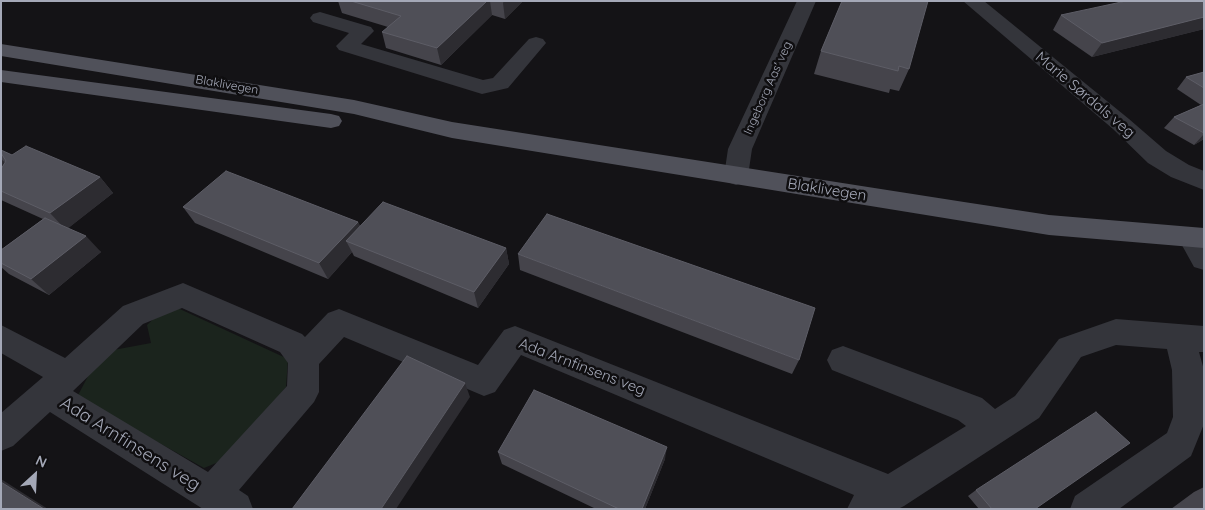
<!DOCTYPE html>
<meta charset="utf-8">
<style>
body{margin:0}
#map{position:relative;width:1205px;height:510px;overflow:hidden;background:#141316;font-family:Quicksand,sans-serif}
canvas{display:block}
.frame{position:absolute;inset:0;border:2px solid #a4a8b7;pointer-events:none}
.north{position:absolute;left:10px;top:450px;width:50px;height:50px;-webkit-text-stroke:4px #0f0e10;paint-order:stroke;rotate:25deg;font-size:14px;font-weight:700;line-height:20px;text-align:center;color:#a4a8b7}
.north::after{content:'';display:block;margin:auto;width:18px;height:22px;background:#a4a8b7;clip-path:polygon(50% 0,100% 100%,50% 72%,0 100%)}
</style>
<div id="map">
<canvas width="1205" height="510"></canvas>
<div class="frame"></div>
<div class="north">N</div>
</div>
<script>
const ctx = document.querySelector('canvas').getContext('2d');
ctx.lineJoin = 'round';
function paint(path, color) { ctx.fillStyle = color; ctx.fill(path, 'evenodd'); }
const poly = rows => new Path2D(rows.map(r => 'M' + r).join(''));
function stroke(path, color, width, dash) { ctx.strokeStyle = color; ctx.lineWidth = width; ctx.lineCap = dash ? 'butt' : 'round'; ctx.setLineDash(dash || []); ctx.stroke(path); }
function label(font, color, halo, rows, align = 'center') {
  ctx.font = font + ' Quicksand,sans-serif'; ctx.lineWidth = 5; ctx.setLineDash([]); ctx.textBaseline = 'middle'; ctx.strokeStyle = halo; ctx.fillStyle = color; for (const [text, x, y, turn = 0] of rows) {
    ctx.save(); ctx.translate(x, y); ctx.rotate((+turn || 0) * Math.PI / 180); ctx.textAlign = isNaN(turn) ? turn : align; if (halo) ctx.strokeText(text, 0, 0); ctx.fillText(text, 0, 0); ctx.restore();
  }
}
const green = poly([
 [169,304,288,359,286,387,226,459,204,468,77,397,94,365,108,351,151,343,147,325]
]);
const minor = poly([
 [797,1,816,1,752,149,748,176,745,182,736,185,727,182,724,176,728,149,797,1],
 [963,1,984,1,1129,119,1166,151,1189,165,1204,171,1204,190,1171,177,1148,163,1113,129,963,1],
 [320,12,371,27,374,31,361,44,483,80,493,78,529,39,536,37,543,39,546,43,508,88,482,94,339,50,336,46,349,33,313,22,310,18,313,14,320,12],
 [1191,228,1201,231,1204,236,1204,270,1194,267,1178,238,1181,231,1191,228],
 [183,283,302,334,305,337,328,313,339,309,478,365,504,330,515,326,888,474,966,426,958,420,832,370,827,360,832,350,843,346,982,398,995,409,1015,396,1059,339,1116,319,1204,326,1204,352,1199,352,1204,370,1204,424,1191,456,1119,509,1070,509,1075,496,1167,433,1173,417,1172,370,1167,349,1116,345,1081,357,1039,418,904,506,898,509,847,509,854,495,521,355,495,392,484,396,344,337,319,364,319,392,314,402,239,490,248,496,253,509,203,509,50,412,13,446,1,451,1,413,43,377,1,353,1,325,65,358,123,306,183,283],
 [182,308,280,352,288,363,287,386,208,472,73,391,143,324,182,308]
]);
const major = poly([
 [1,44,354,100,452,122,964,202,1049,215,1204,228,1204,248,1049,235,452,138,354,114,1,56,1,44],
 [1,70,331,114,339,116,342,121,339,126,331,128,1,82,1,70]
]);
const wall = poly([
 [338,1,523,1,505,19,492,15,441,65,386,48,382,32,388,27,342,13],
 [842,1,909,69,899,91,890,89,889,93,814,74,821,51],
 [1204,1,1204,29,1092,57,1053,30,1061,15],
 [1204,72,1204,139,1194,145,1164,128,1174,117,1201,105,1177,89,1186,77],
 [1,150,12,155,100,177,113,193,68,228,101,252,49,295,9,274,1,267,1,250,43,219,1,200,1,169,2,168,1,168],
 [183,207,358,222,360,226,506,248,509,264,478,308,354,256,352,252,328,279,195,223],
 [518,254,799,360,792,374,520,270],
 [498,452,665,459,645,509,596,509,502,464],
 [1204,487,1204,509,1171,509,1194,492],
 [976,490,1035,509,979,509,968,496]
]);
const shadedWall = poly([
 [487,1,490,1,492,15,441,65,437,48],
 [504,1,523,1,505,19,503,3],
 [1204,17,1204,29,1092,57,1102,43],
 [1204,134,1204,139,1194,145],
 [1,159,9,166,1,168],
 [100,177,113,193,66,230,50,213],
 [358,222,365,238,346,241,352,252,328,279,319,263],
 [86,236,101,252,49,295,31,279],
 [506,248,509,264,478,308,474,292],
 [465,383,470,397,396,509,381,509],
 [667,447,665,459,645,509,642,509],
 [1,479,48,509,44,509,1,482]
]);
const building = poly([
 [351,1,487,1,437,48,382,32,401,16,351,1],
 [842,1,928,1,909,69,899,66,898,71,821,51,842,1],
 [1126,1,1204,1,1204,17,1102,43,1061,15,1126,1],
 [1204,72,1204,88,1186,77,1204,72],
 [1204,104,1204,133,1174,117,1204,104],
 [26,146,100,177,50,213,1,191,1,169,6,161,1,153,1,150,12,155,26,146],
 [226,171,358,222,319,263,183,207,226,171],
 [383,202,506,248,474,292,346,241,383,202],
 [547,214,815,308,799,360,518,254,547,214],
 [45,218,86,236,31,279,1,263,1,250,45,218],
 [407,356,465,383,381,509,292,509,407,356],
 [534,390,667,447,642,509,619,509,498,452,534,390],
 [1096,412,1130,443,1035,509,992,509,976,490,1096,412],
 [1,482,44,509,1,509,1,482]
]);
const farStreetnames = [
 ["Blaklivegen",227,85,10],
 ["Ingeborg Aas' veg",768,88,-66]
];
const streetNames = [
 ["Marie Sørdals veg",1085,95,40],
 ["Blaklivegen",827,190,9],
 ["Ada Arnfinsens veg",582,367,21]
];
const nearStreetnames = [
 ["Ada Arnfinsens veg",130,444,32]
];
paint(green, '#1b241d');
paint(minor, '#34353b');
paint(major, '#50515a');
paint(wall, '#45444b');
paint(shadedWall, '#2d2c31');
paint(building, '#4f4f57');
stroke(building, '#5d5d66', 1);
label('12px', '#a4a8b7', '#0f0e10', farStreetnames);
label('15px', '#a4a8b7', '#0f0e10', streetNames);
label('18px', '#a4a8b7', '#0f0e10', nearStreetnames);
</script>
